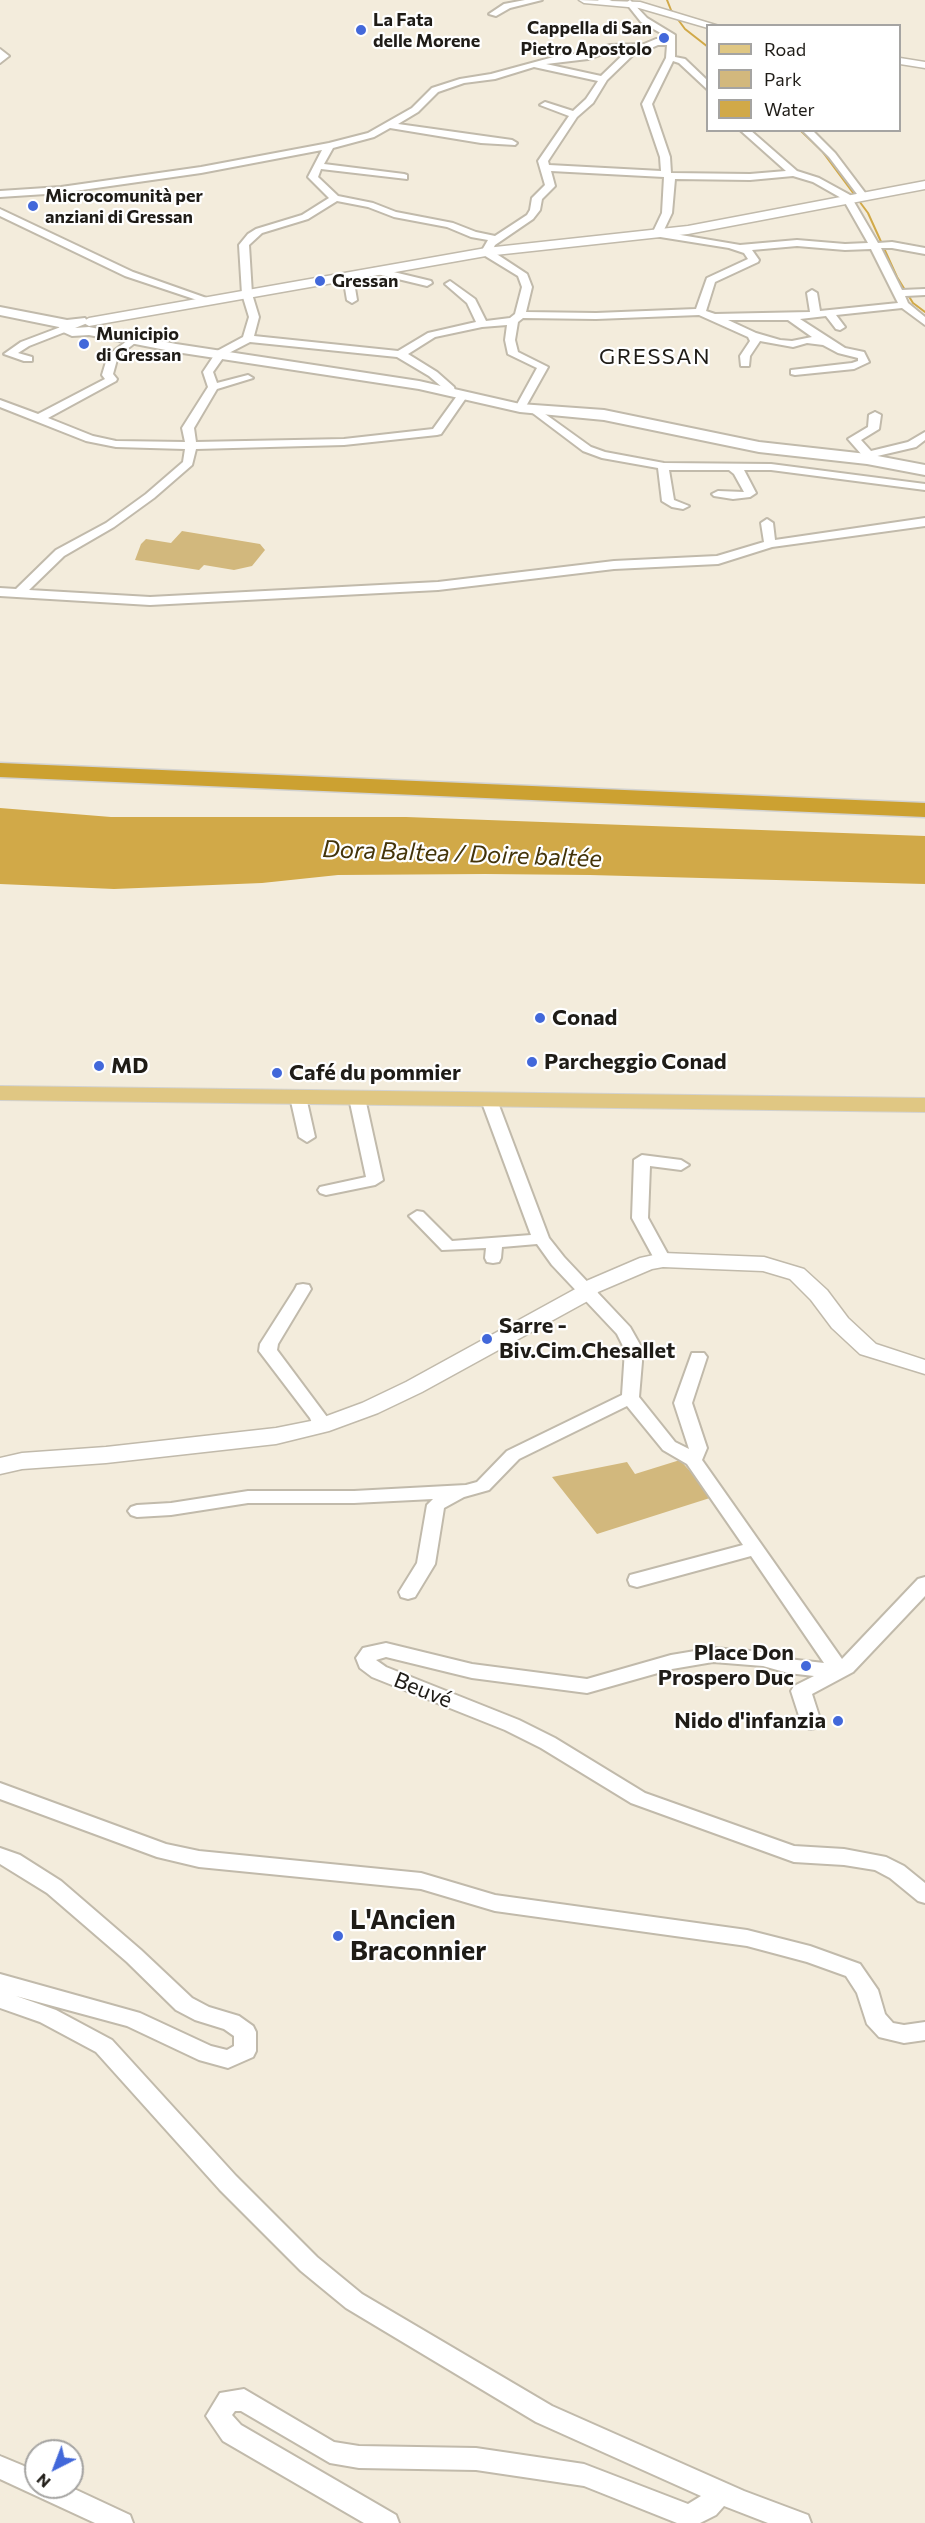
<!DOCTYPE html>
<meta charset="utf-8">
<style>
body{margin:0}
#map{position:relative;width:925px;height:2523px;overflow:hidden;background:#f3ecdc;font-family:Commissioner,sans-serif}
canvas{display:block}
.legend{position:absolute;left:706px;top:24px;width:195px;height:108px;box-sizing:border-box;background:#fff;border:2px solid #a5a4a2;margin:0;padding:8px 10px;list-style:none;font-size:18px;color:#1f1c17}
.legend li{display:flex;align-items:center;gap:12px;height:30px}
.legend b{width:30px;border:2px solid #a5a4a2}
.north{position:absolute;left:24px;top:2439px;width:60px;height:60px;box-sizing:border-box;background:#fff;border:2px solid #a5a4a2;border-radius:50%;rotate:222deg;font-size:16px;font-weight:700;line-height:24px;text-align:center;color:#1f1c17}
.north::after{content:'';display:block;margin:auto;width:21px;height:27px;background:#4268da;clip-path:polygon(50% 0,100% 100%,50% 72%,0 100%)}
</style>
<div id="map">
<canvas width="925" height="2523"></canvas>
<ul class="legend">
<li><b style="height:8px;background:#e0c783"></b>Road</li>
<li><b style="height:16px;background:#d2b87d"></b>Park</li>
<li><b style="height:16px;background:#d1a948"></b>Water</li>
</ul>
<div class="north">N</div>
</div>
<script>
const ctx = document.querySelector('canvas').getContext('2d');
ctx.lineJoin = 'round';
function paint(path, color) { ctx.fillStyle = color; ctx.fill(path, 'evenodd'); }
const poly = rows => new Path2D(rows.map(r => 'M' + r).join(''));
function stroke(path, color, width, dash) { ctx.strokeStyle = color; ctx.lineWidth = width; ctx.lineCap = dash ? 'butt' : 'round'; ctx.setLineDash(dash || []); ctx.stroke(path); }
function label(font, color, halo, rows, align = 'center') {
  ctx.font = font + ' Commissioner,sans-serif'; ctx.lineWidth = 4.5; ctx.setLineDash([]); ctx.textBaseline = 'middle'; ctx.strokeStyle = halo; ctx.fillStyle = color; for (const [text, x, y, turn = 0] of rows) {
    ctx.save(); ctx.translate(x, y); ctx.rotate((+turn || 0) * Math.PI / 180); ctx.textAlign = isNaN(turn) ? turn : align; if (halo) ctx.strokeText(text, 0, 0); ctx.fillText(text, 0, 0); ctx.restore();
  }
}
const green = poly([
 [182,531,260,544,265,550,252,566,234,570,204,565,199,570,135,560,141,544,146,539,171,543],
 [680,1460,713,1497,597,1534,552,1477,627,1462,635,1474]
]);
const water = poly([
 [0,808,111,817,406,817,925,836,925,884,590,875,485,874,338,875,262,883,114,889,0,884]
]);
const stream = poly([
 [667,0,671,10,685,29,708,47],
 [800,130,822,151,868,213,897,277,913,303,925,312]
]);
const minor = poly([
 [525,0,542,0,510,8,496,16,489,14,504,4,525,0],
 [598,0,612,0,601,4,598,0],
 [630,0,647,18,675,35,675,57,685,59,708,81,708,90,679,63,673,61,652,104,670,157,671,173,750,174,786,171,740,130,750,130,797,171,819,178,850,195,878,243,892,242,925,248,925,254,892,248,881,248,902,290,925,289,925,295,905,296,908,303,925,317,925,325,902,308,836,315,845,327,840,330,836,329,826,316,800,319,845,348,864,352,869,362,854,369,795,375,791,374,791,370,852,363,858,361,858,358,838,353,823,345,807,343,793,347,760,341,750,356,749,366,741,366,740,356,750,341,748,337,699,315,596,319,523,318,518,322,515,340,518,352,548,367,525,408,520,411,515,408,537,368,508,354,505,340,507,325,482,327,435,337,408,354,437,372,454,387,455,391,450,394,429,376,397,357,250,342,225,355,213,372,217,383,248,375,253,378,217,389,194,428,196,442,344,439,433,429,459,393,467,393,468,395,441,434,437,435,344,445,196,449,192,465,154,498,114,527,64,556,29,590,150,597,438,582,614,561,717,556,764,542,761,523,767,519,773,523,775,540,925,518,925,526,772,547,718,564,614,569,438,590,150,605,0,596,0,588,16,589,56,550,106,523,146,494,183,462,185,449,116,447,86,441,0,407,0,400,38,414,105,379,102,375,108,355,131,338,136,341,135,343,118,356,113,374,117,379,116,381,48,418,93,436,116,441,185,442,182,428,208,387,203,372,217,351,243,337,249,317,242,294,239,245,248,234,256,229,302,215,329,198,308,177,322,150,201,173,61,193,0,197,0,191,61,187,201,167,329,143,368,133,412,108,432,88,460,79,491,74,561,55,587,53,610,45,644,44,656,39,667,39,666,36,641,22,626,3,630,0],
 [658,45,667,45,666,58,642,104,660,157,661,171,549,165,548,161,577,117,593,103,607,80,638,50,649,49,658,45],
 [628,50,601,76,546,64,588,59,611,51,628,50],
 [534,67,598,81,586,99,573,111,545,102,540,105,569,116,538,161,545,185,532,198,530,210,527,215,495,236,476,232,453,223,396,212,373,203,338,196,318,177,321,169,407,179,407,175,404,174,324,164,333,148,374,137,390,128,481,143,515,145,517,143,512,140,398,124,418,112,438,92,464,83,495,79,534,67],
 [551,171,664,177,662,213,652,234,654,236,729,248,744,253,748,259,707,278,696,309,596,313,526,312,532,287,527,274,492,251,495,245,533,219,540,210,542,199,555,186,551,171],
 [793,176,813,182,843,199,868,243,845,244,797,240,740,245,663,232,672,213,675,179,750,180,793,176],
 [337,201,368,207,394,217,447,227,471,237,488,240,481,252,482,254,518,276,522,287,515,314,510,318,486,321,475,299,450,281,445,284,467,303,476,322,428,333,398,351,254,336,259,317,252,294,249,245,262,233,308,219,337,201],
 [797,246,845,250,871,249,898,303,820,311,817,293,812,290,807,293,810,312,715,314,706,311,715,282,758,262,759,260,752,250,797,246],
 [728,320,788,320,812,337,792,341,780,340,756,333,728,320],
 [0,49,9,56,0,63,0,49],
 [802,130,812,130,835,153,866,194,866,198,860,198,829,157,802,130],
 [0,209,133,272,215,301,206,303,125,276,0,216,0,209],
 [377,268,431,281,432,283,427,286,373,273,373,269,377,268],
 [348,273,353,276,357,300,352,303,347,300,343,276,348,273],
 [66,325,71,328,70,330,29,346,18,353,32,357,32,361,24,361,4,354,21,342,66,325],
 [534,406,591,447,605,452,664,463,771,464,925,484,925,490,771,470,744,470,756,493,750,497,733,499,714,496,712,494,718,491,744,492,734,474,729,470,669,470,674,500,689,506,683,509,672,507,662,501,658,468,602,458,583,451,530,411,530,407,534,406],
 [875,412,881,415,879,429,861,440,871,451,908,442,925,432,925,440,916,447,873,457,871,461,863,461,862,455,848,439,868,427,869,415,875,412],
 [298,1092,306,1097,315,1137,307,1142,299,1137,290,1097,298,1092],
 [357,1093,365,1098,383,1180,375,1185,326,1195,320,1193,318,1190,320,1187,366,1177,349,1098,357,1093],
 [489,1095,497,1100,549,1238,564,1257,630,1327,643,1350,639,1397,675,1442,689,1449,674,1403,692,1353,704,1353,707,1357,692,1403,707,1448,702,1460,842,1659,918,1579,925,1577,925,1596,853,1672,812,1694,821,1722,818,1727,811,1729,804,1727,801,1722,791,1691,794,1686,814,1676,788,1673,763,1666,713,1662,672,1669,587,1693,472,1678,386,1657,376,1660,386,1667,519,1720,555,1738,645,1793,794,1846,844,1849,886,1857,904,1866,925,1883,925,1903,918,1901,890,1878,875,1870,844,1865,794,1862,631,1803,541,1748,505,1730,372,1677,360,1668,356,1658,363,1648,386,1643,472,1664,587,1679,671,1655,713,1648,763,1652,788,1659,824,1663,751,1556,637,1587,630,1585,628,1580,630,1575,743,1545,687,1464,663,1450,627,1406,519,1459,489,1490,464,1497,444,1508,435,1564,415,1597,408,1599,401,1597,399,1592,417,1563,427,1505,433,1499,354,1503,248,1503,171,1515,137,1517,131,1515,128,1511,131,1507,137,1505,171,1503,248,1491,354,1491,466,1485,477,1482,507,1451,622,1395,625,1350,617,1334,552,1265,537,1244,502,1247,501,1258,499,1262,493,1263,487,1262,485,1258,486,1248,442,1250,409,1216,417,1211,423,1212,452,1241,531,1235,481,1100,489,1095],
 [642,1155,681,1160,689,1165,681,1170,650,1166,648,1218,671,1260,669,1264,663,1265,657,1264,632,1218,634,1160,642,1155],
 [303,1284,309,1285,311,1289,278,1344,277,1350,327,1417,330,1426,327,1430,321,1432,315,1430,310,1418,259,1351,260,1344,295,1289,297,1285,303,1284],
 [0,1783,166,1844,199,1851,421,1873,495,1895,747,1930,810,1946,860,1964,878,1990,885,2014,893,2023,904,2025,925,2022,925,2040,904,2043,879,2037,867,2024,857,1993,846,1976,807,1962,747,1946,495,1911,421,1889,199,1867,157,1857,0,1799,0,1783],
 [0,1848,20,1855,61,1881,141,1950,192,1998,209,2007,239,2016,253,2026,256,2032,256,2051,253,2057,228,2068,199,2060,127,2026,16,1996,56,2010,112,2040,236,2176,317,2257,362,2294,552,2406,744,2491,808,2515,811,2523,768,2523,724,2506,716,2515,700,2523,677,2523,584,2486,476,2470,359,2468,330,2463,241,2411,235,2411,232,2415,241,2425,396,2515,399,2523,364,2523,223,2441,206,2416,220,2393,244,2389,334,2442,359,2446,476,2448,584,2464,688,2504,701,2496,536,2422,346,2308,301,2271,220,2190,96,2052,40,2022,0,2008,0,1974,140,2013,211,2046,227,2050,234,2046,234,2036,224,2029,195,2020,176,2010,127,1962,47,1893,0,1864,0,1848],
 [0,2456,36,2471,36,2487,70,2487,130,2515,133,2523,95,2523,0,2479,0,2456]
]);
const tertiary = poly([
 [579,0,640,2,719,26,708,26,708,28,639,8,584,3,579,0],
 [900,58,925,62,925,68,900,64,900,58],
 [925,181,925,189,688,234,486,256,89,326,82,322,89,318,486,248,688,226,925,181],
 [663,1253,764,1257,804,1269,827,1290,848,1318,876,1344,925,1360,925,1374,860,1354,832,1328,811,1300,790,1279,763,1271,663,1267,652,1269,598,1292,595,1297,422,1392,378,1413,329,1431,276,1444,106,1463,22,1469,0,1474,0,1458,22,1453,106,1447,276,1428,316,1420,362,1403,406,1382,579,1287,584,1282,640,1258,663,1253]
]);
const secondary = poly([
 [0,307,67,320,85,318,87,321,85,324,75,328,89,327,176,344,419,381,520,404,604,410,759,442,867,454,925,465,925,475,867,464,759,452,604,420,520,412,419,389,176,352,89,335,72,336,61,331,59,327,0,315,0,307]
]);
const primary = poly([
 [0,1086,925,1098,925,1112,0,1100,0,1086]
]);
const motorway = poly([
 [0,763,925,803,925,817,0,777,0,763]
]);
const markers = [
 [361,30,6,"#4268da"],
 [664,38,6,"#4268da"],
 [33,206,6,"#4268da"],
 [320,281,6,"#4268da"],
 [84,344,6,"#4268da"],
 [540,1018,6,"#4268da"],
 [532,1062,6,"#4268da"],
 [99,1066,6,"#4268da"],
 [277,1073,6,"#4268da"],
 [487,1339,6,"#4268da"],
 [806,1666,6,"#4268da"],
 [838,1721,6,"#4268da"],
 [338,1936,6,"#4268da"]
];
const farPoinames = [
 ["La Fata",373,20],
 ["delle Morene",373,41],
 ["Cappella di San",652,28,"right"],
 ["Pietro Apostolo",652,49,"right"],
 ["Microcomunità per",45,196],
 ["anziani di Gressan",45,217],
 ["Gressan",332,281],
 ["Municipio",96,334],
 ["di Gressan",96,355]
];
const farQuarternames = [
 ["GRESSAN",655,357]
];
const poiNames = [
 ["Conad",552,1018],
 ["Parcheggio Conad",544,1062],
 ["MD",111,1066],
 ["Café du pommier",289,1073],
 ["Sarre -",499,1326],
 ["Biv.Cim.Chesallet",499,1351],
 ["Place Don",794,1653,"right"],
 ["Prospero Duc",794,1678,"right"],
 ["Nido d'infanzia",826,1721,"right"]
];
const streetNames = [
 ["Beuvé",423,1690,22]
];
const waterNames = [
 ["Dora Baltea / Doire baltée",462,854,2]
];
const nearPoinames = [
 ["L'Ancien",350,1920],
 ["Braconnier",350,1951]
];
paint(green, '#d2b87d');
paint(water, '#d1a948');
stroke(stream, '#d1a948', 2);
stroke(minor, '#c1baab', 4);
stroke(tertiary, '#c1baab', 3);
stroke(secondary, '#c1baab', 4);
stroke(primary, '#d2d2d1', 2);
stroke(motorway, '#d2d2d1', 3);
paint(minor, '#fff');
paint(tertiary, '#fff');
paint(secondary, '#fff');
paint(primary, '#e0c783');
paint(motorway, '#cca131');
for (const [x, y, r, color] of markers) { const dot = new Path2D(); dot.arc(x, y, r, 0, 2 * Math.PI); ctx.fillStyle = color; ctx.fill(dot); stroke(dot, '#fff', 2); }
label('bold 18px', '#1f1c17', '#fff', farPoinames, 'left');
ctx.letterSpacing = '1.5px';
label('22px', '#1f1c17', '#fff', farQuarternames);
ctx.letterSpacing = '0px';
label('bold 22px', '#1f1c17', '#fff', poiNames, 'left');
label('22px', '#1f1c17', '#fff', streetNames);
label('italic 24px', '#443409', '#fff', waterNames);
label('bold 27px', '#1f1c17', '#fff', nearPoinames, 'left');
</script>
